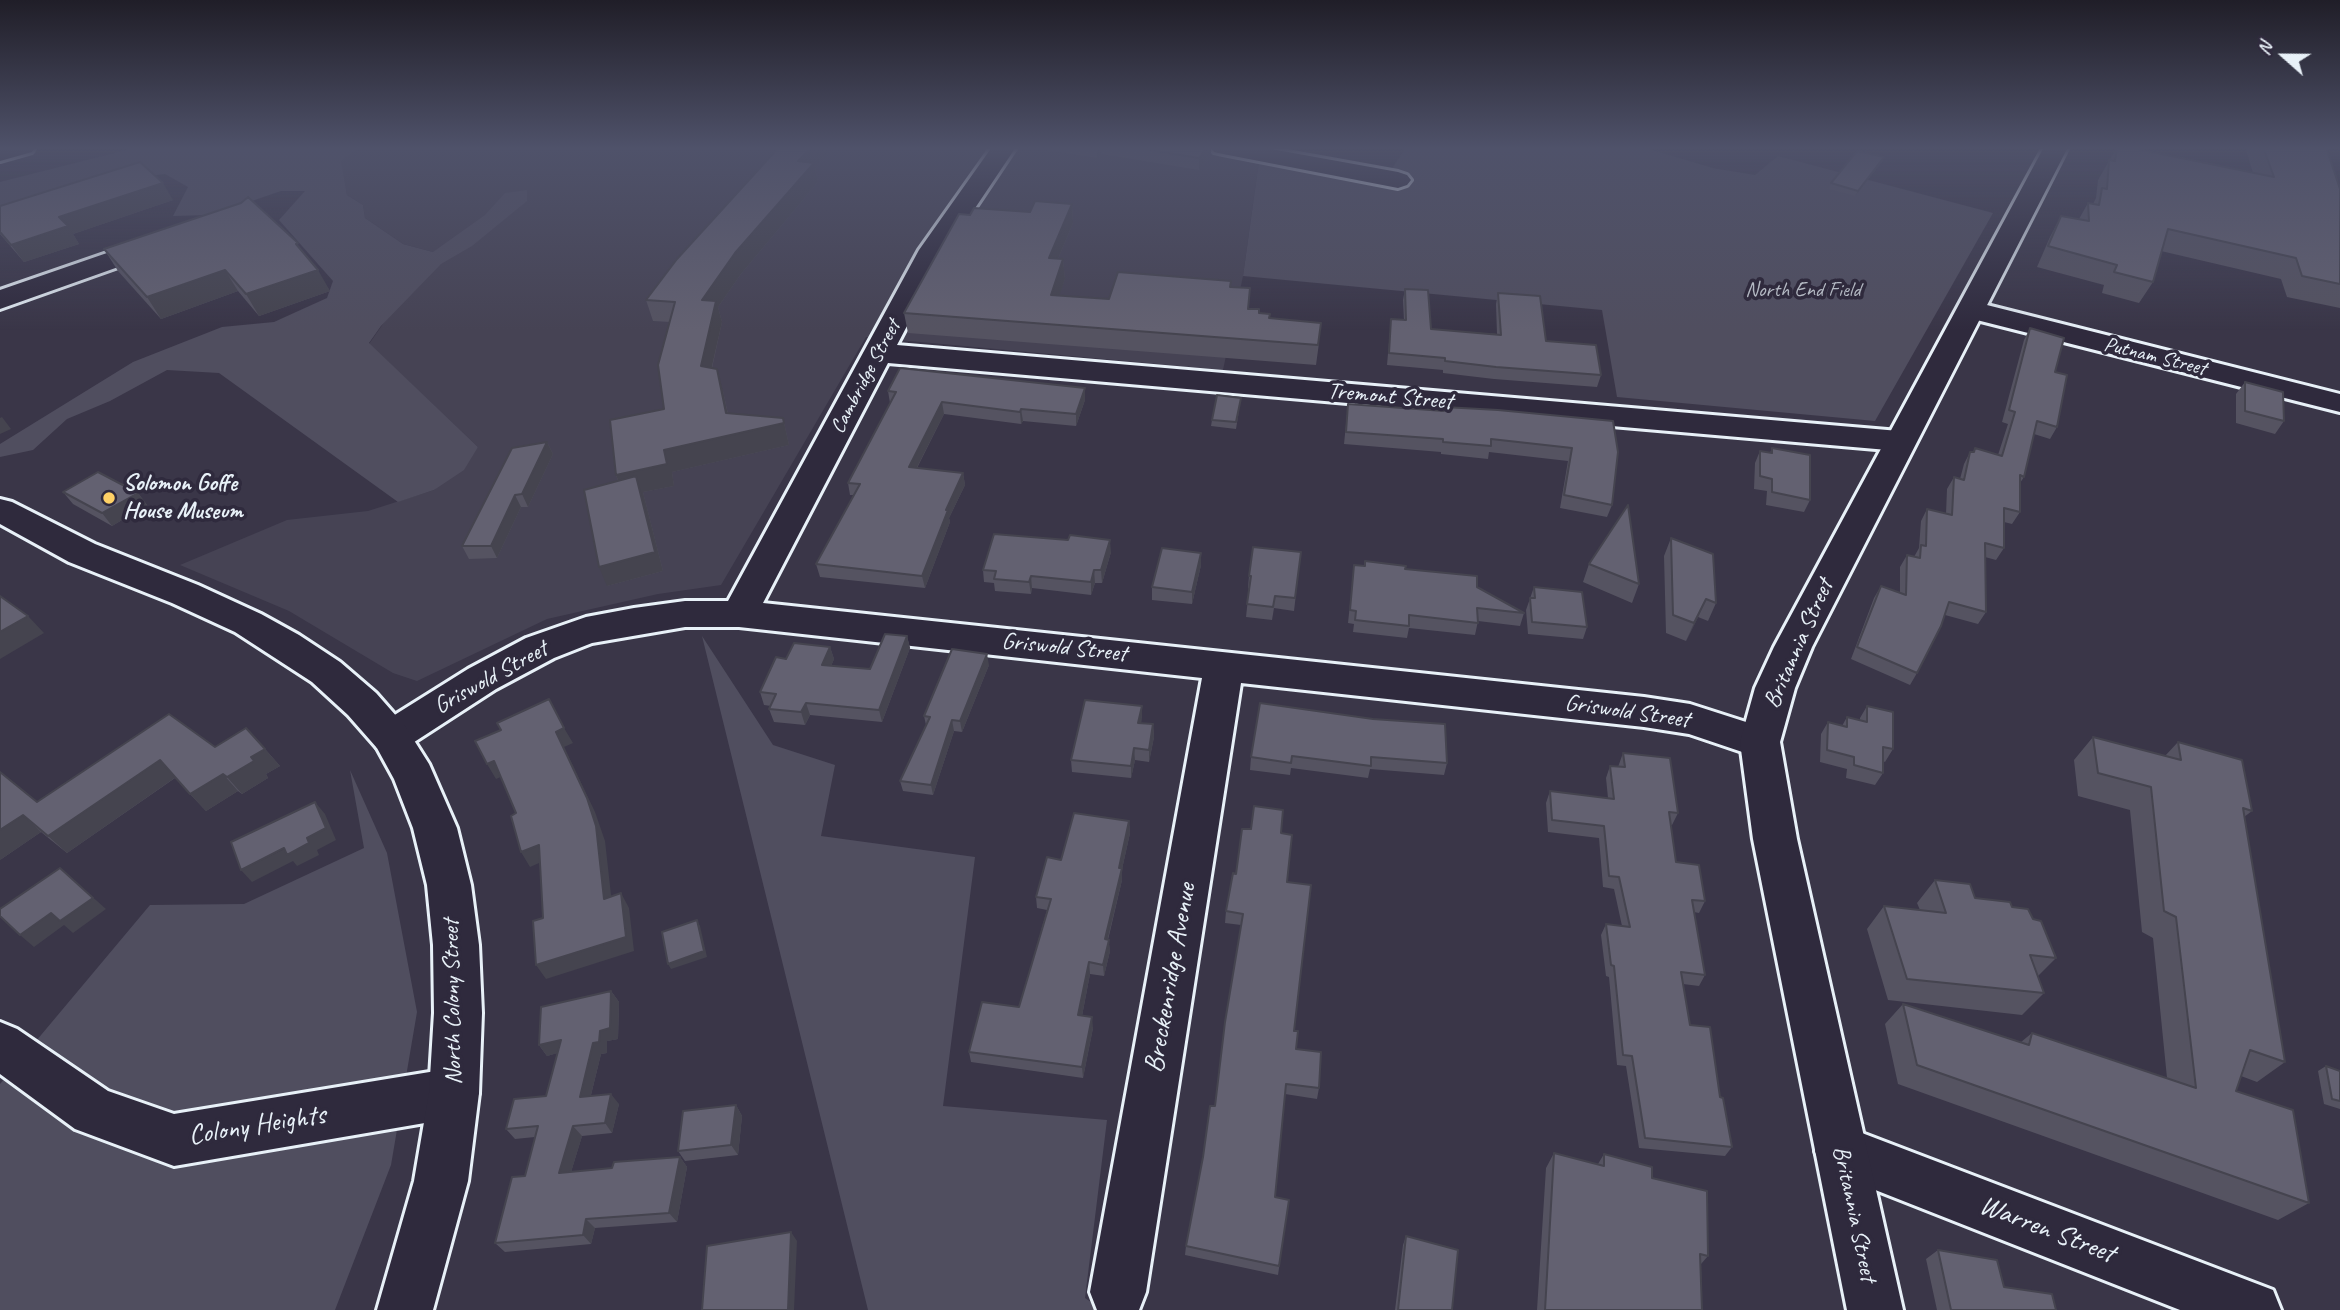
<!DOCTYPE html>
<style>
body{margin:0}
#map{position:relative;width:2340px;height:1310px;overflow:hidden;background:#3a3648;font-family:Caveat,sans-serif}
canvas{display:block}
.north{position:absolute;left:2249px;top:21px;width:70px;height:70px;-webkit-text-stroke:5px #2f2a3d;paint-order:stroke;rotate:291deg;font-size:19px;font-weight:700;line-height:28px;text-align:center;color:#e8f1f8}
.north::after{content:'';display:block;margin:auto;width:24px;height:32px;background:#e8f1f8;clip-path:polygon(50% 0,100% 100%,50% 72%,0 100%)}
</style>
<div id="map">
<canvas width="2340" height="1310"></canvas>
<div class="north">N</div>
</div>
<script>
const ctx = document.querySelector('canvas').getContext('2d');
ctx.lineJoin = 'round';
function paint(path, color) { ctx.fillStyle = color; ctx.fill(path, 'evenodd'); }
const poly = rows => new Path2D(rows.map(r => 'M' + r).join(''));
function stroke(path, color, width, dash) { ctx.strokeStyle = color; ctx.lineWidth = width; ctx.lineCap = dash ? 'butt' : 'round'; ctx.setLineDash(dash || []); ctx.stroke(path); }
function label(font, color, halo, rows, align = 'center') {
  ctx.font = font + ' Caveat,sans-serif'; ctx.lineWidth = 7; ctx.setLineDash([]); ctx.textBaseline = 'middle'; ctx.strokeStyle = halo; ctx.fillStyle = color; for (const [text, x, y, turn = 0] of rows) {
    ctx.save(); ctx.translate(x, y); ctx.rotate((+turn || 0) * Math.PI / 180); ctx.textAlign = isNaN(turn) ? turn : align; if (halo) ctx.strokeText(text, 0, 0); ctx.fillText(text, 0, 0); ctx.restore();
  }
}
const built = poly([
 [360,147,1189,147,1259,161,1243,276,1223,370,866,337,721,585,658,594,547,619,417,681,393,673,289,611,180,565,287,520,368,511,434,490,478,447,369,344,433,252,403,244,365,218,363,205,347,195,340,161]
]);
const green = poly([
 [138,147,360,147,341,161,347,195,363,205,365,218,403,244,433,252,485,215,505,193,527,190,527,201,472,246,441,264,381,326,369,343,478,447,464,470,434,490,398,502,219,373,167,370,110,401,67,419,33,450,0,457,0,444,133,362,222,327,274,322,327,298,333,281,279,220,305,191,281,191,211,215,173,216,188,187,165,174,79,185,0,223,0,182],
 [1406,147,1642,147,1713,168,1755,175,1778,156,1993,213,1875,421,1617,397,1602,310,1243,276,1259,161,1382,184],
 [702,636,773,745,835,765,821,836,975,857,943,1106,1107,1120,1085,1298,1103,1310,868,1310],
 [350,770,387,853,417,1012,391,1165,335,1310,0,1310,0,1084,150,905,244,904,364,848]
]);
const minor = poly([
 [0,147,35,147,32,152,0,161,0,147],
 [992,147,1016,147,947,250,897,345,1899,431,1910,434,1915,441,1910,448,1899,451,888,363,763,603,1644,697,1690,704,1774,731,1780,742,1774,753,1760,758,1689,734,1644,727,1241,683,1146,1292,1139,1310,1097,1310,1090,1292,1202,678,739,627,685,627,592,643,554,658,496,689,405,748,391,753,377,748,371,737,377,726,468,669,526,638,586,617,634,608,685,601,728,601,919,250,992,147],
 [1211,147,1260,147,1398,172,1407,175,1411,180,1407,185,1398,188,1223,154,1214,152,1211,147],
 [159,235,169,237,172,243,169,249,0,309,0,290,159,235],
 [1971,301,2340,394,2340,412,1961,316,1957,310,1961,304,1971,301],
 [0,1022,17,1029,108,1091,174,1114,454,1068,472,1076,479,1093,472,1110,454,1118,174,1166,75,1129,0,1074,0,1022],
 [1841,1125,2273,1290,2281,1310,2180,1310,1822,1169,1815,1151,1822,1133,1841,1125]
]);
const major = poly([
 [2044,147,2068,147,1812,647,1795,688,1780,742,1797,839,1903,1310,1847,1310,1753,839,1740,742,1755,688,1774,647,2044,147],
 [0,499,12,502,95,544,198,585,261,614,299,635,340,662,376,693,405,726,429,764,457,828,471,885,479,945,482,1013,479,1093,468,1181,433,1310,377,1310,414,1181,429,1093,434,1013,433,945,427,885,413,828,394,779,377,748,348,715,312,682,235,632,172,603,69,562,0,524,0,499]
]);
const wall = poly([
 [779,147,834,147,815,167,818,182,741,274,718,307,722,322,712,368,723,391,728,414,783,418,789,445,672,472,674,486,643,492,663,571,607,586,618,481,616,475,664,409,670,322,653,321,646,300],
 [1046,147,1211,147,1211,153,1199,170,1101,154,1097,158,1047,150],
 [2117,147,2127,147,2253,173,2245,147,2326,147,2340,189,2340,308,2287,297,2281,279,2161,251,2153,282,2139,303,2102,293,2104,285,2037,267,2050,237,2061,216,2079,219,2088,203,2093,204,2096,198,2098,180],
 [1884,157,1881,163,1855,196,1829,189,1831,183],
 [173,200,73,234,79,244,24,262,0,234,0,206],
 [1072,204,1073,223,1058,259,1063,259,1065,279,1059,295,1109,299,1231,287,1249,309,1319,343,1316,365,908,333,904,313,970,215,1030,212],
 [104,249,304,253,330,291,259,316,238,291,161,319,118,271],
 [1405,289,1431,329,1497,334,1496,304,1498,293,1546,341,1601,375,1597,387,1494,379,1443,373,1443,370,1387,365,1391,319,1404,320,1403,300],
 [2030,328,2055,372,2057,427,2050,439,2034,434,2024,477,2020,483,2020,512,2012,524,2004,522,2004,548,1996,560,1985,557,1986,612,1978,624,1945,615,1917,673,1910,685,1851,659,1874,598,1881,586,1900,593,1900,567,1907,555,1914,557,1919,548,1921,521,1927,509,1946,514,1947,489,1954,477,1960,479,1964,464,1970,452,1973,452,1975,448,1998,455,2008,424,2002,422,2024,340],
 [2245,382,2284,421,2275,434,2236,423,2236,394],
 [1085,388,1085,400,1076,426,1023,421,1021,424,944,414,917,468,963,473,965,485,949,518,950,522,925,588,820,577,816,564,854,495,850,495,848,483,890,403,888,391],
 [1240,404,1236,429,1211,426,1212,420],
 [1348,404,1444,411,1444,407,1613,421,1612,505,1607,517,1560,508,1568,461,1489,452,1488,459,1441,454,1441,452,1344,444],
 [547,442,553,454,528,507,521,507,497,558,469,559,462,546],
 [1772,448,1810,500,1804,512,1766,505,1767,491,1754,489,1755,463,1760,451,1770,453],
 [63,492,138,493,147,505,112,526,73,504],
 [1671,538,1716,603,1708,621,1698,617,1686,641,1666,633,1664,556],
 [1111,552,1102,583,1095,583,1091,595,1032,588,1031,594,995,591,994,583,984,582,983,570],
 [1301,552,1294,611,1274,608,1272,620,1246,617,1249,589,1248,588,1249,576],
 [1201,553,1201,565,1192,604,1152,600,1152,587],
 [1589,564,1639,584,1632,603,1583,582],
 [1354,565,1405,569,1477,587,1524,613,1520,626,1478,621,1475,635,1409,628,1407,638,1353,632,1354,624,1348,623],
 [1534,587,1587,627,1583,639,1528,634,1526,610],
 [907,636,910,648,882,722,810,715,805,725,774,722,769,709,771,706,764,705,760,692,786,659,830,647,834,659,831,666,870,669],
 [989,665,962,732,954,731,933,795,903,791,900,781,926,725,924,716],
 [1260,703,1447,763,1444,775,1370,769,1368,778,1291,768,1290,775,1250,770,1251,757],
 [1142,706,1141,723,1153,724,1154,737,1149,762,1135,760,1131,778,1072,772,1071,760],
 [1867,706,1893,749,1885,762,1883,761,1883,773,1875,785,1846,778,1847,769,1820,762,1821,734,1828,722,1842,726,1847,717,1860,720,1860,718],
 [2093,737,2165,756,2178,742,2252,811,2244,817,2285,1062,2257,1082,2241,1076,2236,1091,2309,1203,2278,1220,1898,1084,1885,1024,1903,1004,2021,1042,2032,1033,2167,1078,2153,938,2142,932,2130,810,2078,796,2074,760],
 [215,747,265,749,280,766,266,774,268,778,242,794,238,791,206,811,175,778,67,853,41,832,0,860,37,802],
 [1623,753,1678,813,1672,825,1671,825,1676,862,1705,901,1699,913,1694,912,1705,975,1699,986,1683,984,1690,1025,1720,1097,1732,1147,1725,1156,1639,1148,1626,1066,1617,1065,1609,977,1606,976,1601,935,1606,924,1622,926,1614,889,1603,887,1599,838,1548,832,1546,803,1550,791,1608,798,1606,778,1610,766,1618,767],
 [1129,821,1130,833,1122,869,1122,880,1108,940,1110,951,1104,976,1090,974,1082,1016,1093,1028,1083,1078,971,1062,969,1052,1019,1007,1047,910,1037,908,1036,897,1061,860],
 [1281,833,1287,882,1296,1049,1319,1088,1317,1099,1285,1094,1275,1197,1289,1200,1278,1275,1185,1255,1186,1246,1215,1106,1241,925,1225,923,1226,911,1236,874],
 [1935,880,1975,898,2012,907,2033,919,2056,958,2038,976,2044,993,2022,1015,1888,1000,1867,929,1884,906,1920,910,1917,903],
 [611,991,619,1002,618,1039,607,1041,607,1053,601,1054,591,1095,619,1104,612,1133,582,1136,571,1172,612,1168,680,1157,687,1167,677,1222,595,1228,591,1244,505,1252,495,1243,525,1176,535,1137,515,1139,506,1129,546,1096,557,1053,547,1056,539,1045],
 [2326,1066,2340,1071,2340,1109,2324,1104,2318,1071],
 [736,1105,742,1116,738,1155,685,1161,678,1151],
 [1554,1153,1598,1164,1604,1154,1652,1178,1708,1256,1701,1264,1702,1310,1537,1310,1546,1168],
 [1406,1236,1452,1310,1395,1310,1403,1245],
 [1938,1250,2004,1287,2056,1310,1937,1310,1926,1259]
]);
const shadedWall = poly([
 [812,147,834,147,815,167,818,182,741,274,718,307,722,322,707,388,701,366,702,300,798,161],
 [1097,147,1100,147,1101,154,1097,158],
 [1207,147,1211,147,1211,153,1199,170,1199,158],
 [1884,157,1881,163,1855,196,1858,191],
 [163,183,173,200,73,234,79,244,24,262,11,245,59,217],
 [1072,204,1073,223,1050,278,1049,258],
 [1063,259,1065,279,1053,315,1051,295],
 [225,270,238,291,161,319,147,297],
 [318,270,330,291,259,316,246,294],
 [717,369,723,391,732,435,726,413],
 [1085,388,1085,400,1076,426,1076,414],
 [942,402,944,414,911,479,909,467],
 [1021,409,1023,421,1021,424,1020,412],
 [2,417,11,429,0,434,0,418],
 [783,418,789,445,672,472,674,486,643,492,663,571,607,586,599,567,624,496,616,475,664,450],
 [547,442,553,454,528,507,522,494],
 [963,473,965,485,949,518,950,522,925,588,922,576,946,510],
 [138,493,147,505,112,526,102,513],
 [515,495,521,507,497,558,491,546],
 [1110,540,1111,552,1102,583,1101,570],
 [1201,553,1201,565,1192,604,1192,592],
 [1094,570,1095,583,1091,595,1091,582],
 [1031,576,1032,588,1031,594,1029,582],
 [1706,599,1698,617,1686,641,1694,623],
 [28,616,44,633,0,659,0,632],
 [907,636,910,648,882,722,879,710],
 [830,647,834,659,826,677,822,665],
 [987,654,989,665,962,732,960,721],
 [806,703,810,715,805,725,801,712],
 [1142,706,1142,718,1139,735,1138,723],
 [952,720,954,731,933,795,931,785],
 [1153,724,1154,737,1149,762,1149,750],
 [564,728,573,743,564,747,595,812,605,841,613,913,604,899,556,732],
 [1134,748,1135,760,1131,778,1131,766],
 [265,749,280,766,266,774,268,778,242,794,227,777,251,757],
 [160,760,176,777,67,853,48,836],
 [494,761,503,776,496,779,487,764],
 [223,774,238,791,206,811,190,794],
 [315,802,325,814,336,840,317,850,319,855,297,866,293,861,252,882,241,870,307,838],
 [23,815,41,832,0,860,0,830],
 [1129,821,1130,833,1122,869,1122,880,1105,950,1105,939],
 [539,845,548,859,530,867,521,852],
 [60,868,106,909,73,933,64,925,34,947,20,935],
 [621,893,629,908,634,951,546,979,536,965],
 [697,920,700,926,707,957,671,969,668,964],
 [1109,940,1110,951,1104,976,1103,965],
 [1089,962,1090,974,1080,1026,1078,1015],
 [611,991,619,1002,618,1039,607,1041,607,1053,601,1054,588,1107,580,1097,593,1043,600,1031],
 [1092,1017,1093,1028,1083,1078,1082,1067],
 [561,1040,569,1050,547,1056,539,1045],
 [611,1094,619,1104,612,1133,605,1123],
 [736,1105,742,1116,738,1155,731,1145],
 [573,1126,582,1136,568,1182,559,1173],
 [680,1157,687,1167,677,1222,669,1213],
 [586,1219,595,1228,591,1244,583,1235],
 [791,1232,797,1241,794,1310,788,1310]
]);
const building = poly([
 [779,147,812,147,798,161,814,163,735,253,702,300,716,301,701,366,717,369,726,413,783,418,784,423,664,450,667,464,616,475,610,420,664,409,658,365,675,302,646,300,677,259,779,147],
 [1131,147,1207,147,1199,158,1131,147],
 [2117,147,2127,147,2274,177,2263,147,2326,147,2340,189,2340,284,2302,276,2296,258,2168,229,2153,282,2114,272,2117,265,2048,246,2061,216,2089,221,2088,203,2099,205,2102,188,2107,189,2109,160,2115,161,2117,147],
 [1857,151,1884,157,1858,191,1831,183,1857,151],
 [140,162,163,183,59,217,68,226,11,245,0,232,0,206,140,162],
 [248,197,298,243,296,244,318,270,246,294,225,270,147,297,104,249,241,203,248,197],
 [1035,201,1072,204,1049,258,1063,259,1051,295,1109,299,1118,272,1231,281,1230,287,1250,288,1248,309,1259,309,1259,313,1270,314,1269,318,1321,323,1318,345,904,313,959,214,970,215,974,208,1030,212,1035,201],
 [1405,289,1428,290,1431,329,1501,335,1498,293,1540,296,1546,341,1596,345,1601,375,1496,367,1445,361,1445,358,1389,353,1391,319,1406,320,1405,289],
 [2030,328,2064,338,2055,372,2067,375,2057,427,2037,421,2024,477,2020,475,2020,512,2004,508,2004,548,1985,543,1986,612,1949,602,1941,626,1917,673,1857,647,1881,586,1906,595,1907,555,1920,558,1921,545,1926,546,1927,509,1952,515,1954,477,1964,480,1970,452,1974,452,1975,448,2002,456,2015,412,2009,410,2030,328],
 [900,368,1085,388,1076,414,1021,409,1020,412,942,402,909,467,963,473,946,510,948,510,922,576,816,564,860,484,848,483,896,392,888,391,900,368],
 [2245,382,2283,392,2284,421,2245,411,2245,382],
 [1217,395,1241,398,1236,422,1212,420,1217,395],
 [1348,404,1444,411,1444,407,1498,410,1613,421,1618,452,1612,505,1564,495,1572,448,1491,439,1491,446,1443,442,1443,439,1346,432,1348,404],
 [547,442,522,494,515,495,491,546,462,546,512,448,547,442],
 [1772,448,1810,455,1810,500,1772,492,1772,479,1760,476,1760,451,1772,453,1772,448],
 [98,472,138,493,102,513,63,492,98,472],
 [636,476,655,552,599,567,584,490,636,476],
 [1628,505,1639,584,1589,564,1628,505],
 [994,534,1068,540,1070,535,1110,540,1101,570,1094,570,1091,582,1031,576,1029,582,994,579,996,571,983,570,994,534],
 [1671,538,1713,554,1716,603,1706,599,1694,623,1673,615,1671,538],
 [1253,547,1301,552,1295,598,1275,596,1273,607,1247,604,1251,576,1249,576,1253,547],
 [1162,548,1201,553,1192,592,1152,587,1162,548],
 [1365,561,1406,566,1405,569,1477,576,1477,587,1524,613,1477,608,1478,623,1409,615,1409,626,1355,620,1356,611,1350,610,1354,565,1365,566,1365,561],
 [1534,587,1582,592,1587,627,1532,622,1530,598,1535,598,1534,587],
 [0,596,28,616,0,632,0,596],
 [885,634,907,636,879,710,806,703,801,712,769,709,776,694,760,692,776,657,786,659,794,643,830,647,822,665,870,669,885,634],
 [952,649,987,654,960,721,952,720,931,785,900,781,930,717,924,716,952,649],
 [549,699,564,728,556,732,587,798,596,826,604,899,621,893,626,937,536,965,533,921,543,918,539,845,521,852,511,816,516,813,494,761,487,764,475,741,501,730,497,723,549,699],
 [1085,700,1142,706,1138,723,1153,724,1149,750,1134,748,1131,766,1071,760,1085,700],
 [1260,703,1373,719,1445,724,1447,763,1371,757,1371,766,1292,756,1291,763,1251,757,1260,703],
 [1867,706,1893,712,1893,749,1883,747,1883,773,1854,765,1854,757,1827,750,1828,722,1847,727,1847,717,1867,722,1867,706],
 [169,714,215,747,246,728,265,749,251,757,254,761,227,777,223,774,190,794,160,760,48,836,23,815,0,830,0,772,37,802,169,714],
 [2093,737,2181,760,2178,742,2242,760,2252,811,2243,808,2285,1062,2250,1050,2236,1091,2293,1110,2309,1203,1917,1065,1903,1004,2029,1045,2032,1033,2196,1088,2176,917,2164,911,2151,787,2098,773,2093,737],
 [1623,753,1670,758,1678,813,1669,812,1676,862,1699,865,1705,901,1692,900,1705,975,1681,972,1690,1025,1710,1027,1720,1097,1723,1098,1732,1147,1645,1138,1632,1056,1623,1055,1614,966,1611,965,1606,924,1630,927,1619,877,1609,876,1604,826,1552,820,1550,791,1614,799,1610,766,1625,767,1623,753],
 [315,802,326,828,307,838,309,843,287,855,284,848,241,870,231,842,315,802],
 [1254,806,1283,810,1281,833,1292,835,1287,882,1311,885,1294,1031,1298,1031,1296,1049,1321,1052,1319,1088,1286,1084,1275,1197,1289,1200,1279,1266,1186,1246,1203,1157,1210,1106,1215,1106,1225,1022,1243,914,1226,911,1233,873,1236,874,1242,829,1251,829,1254,806],
 [1074,813,1129,821,1119,868,1122,868,1105,939,1109,940,1103,965,1089,962,1078,1015,1092,1017,1082,1067,969,1052,982,1002,1019,1007,1051,899,1036,897,1047,857,1061,860,1074,813],
 [60,868,93,898,60,921,51,913,20,935,0,916,0,909,60,868],
 [1935,880,1970,884,1975,898,2010,902,2012,907,2028,909,2033,919,2041,921,2056,958,2030,955,2044,993,1907,979,1884,906,1946,913,1935,880],
 [697,920,704,951,668,964,662,932,697,920],
 [611,991,610,1028,600,1031,599,1042,593,1043,580,1097,611,1094,605,1123,573,1126,559,1173,612,1168,614,1162,680,1157,669,1213,586,1219,583,1235,495,1243,512,1177,525,1176,538,1126,506,1129,514,1099,546,1096,561,1040,539,1045,541,1007,611,991],
 [2326,1066,2340,1071,2340,1101,2332,1099,2326,1066],
 [736,1105,731,1145,678,1151,683,1111,736,1105],
 [1554,1153,1604,1166,1604,1154,1652,1167,1652,1178,1707,1191,1708,1256,1700,1254,1702,1310,1545,1310,1554,1153],
 [791,1232,788,1310,702,1310,707,1246,791,1232],
 [1406,1236,1458,1250,1452,1310,1398,1310,1406,1236],
 [1938,1250,1997,1260,2004,1287,2052,1294,2056,1310,1951,1310,1938,1250]
]);
const markers = [
 [109,498,7,"#ffd166"]
];
const farParknames = [
 ["North End Field",1803,290]
];
const farStreetnames = [
 ["Putnam Street",2155,357,14],
 ["Cambridge Street",866,377,-62]
];
const streetNames = [
 ["Tremont Street",1390,397,5],
 ["Britannia Street",1799,644,-66],
 ["Griswold Street",1064,648,6],
 ["Griswold Street",491,678,-29],
 ["Griswold Street",1627,712,8],
 ["North Colony Street",453,1002,-91],
 ["Britannia Street",1854,1214,78]
];
const poiNames = [
 ["Solomon Goffe",123,484],
 ["House Museum",123,512]
];
const nearStreetnames = [
 ["Breckenridge Avenue",1171,978,-80],
 ["Colony Heights",257,1126,-9],
 ["Warren Street",2047,1230,21]
];
paint(built, '#464354');
paint(green, '#504e5f');
stroke(minor, '#e8f1f8', 6);
stroke(major, '#e8f1f8', 6);
paint(minor, '#2f2a3d');
paint(major, '#2f2a3d');
paint(wall, '#555361');
paint(shadedWall, '#45444f');
paint(building, '#636171');
stroke(building, '#45444f', 2);
const sky = ctx.createLinearGradient(0, 0, 0, 330);
sky.addColorStop(0, '#201e28');
sky.addColorStop(0.45, '#4f526a');
sky.addColorStop(1, '#4f526a00');
ctx.fillStyle = sky;
ctx.fillRect(0, 0, 2340, 330);
for (const [x, y, r, color] of markers) { const dot = new Path2D(); dot.arc(x, y, r, 0, 2 * Math.PI); ctx.fillStyle = color; ctx.fill(dot); stroke(dot, '#2f2a3d', 2.5); }
label('21px', '#b3b8c2', '#2f2a3d', farParknames);
label('21px', '#e8f1f8', '#2f2a3d', farStreetnames);
label('24px', '#e8f1f8', '#2f2a3d', streetNames);
label('bold 24px', '#e8f1f8', '#2f2a3d', poiNames, 'left');
label('28px', '#e8f1f8', '#2f2a3d', nearStreetnames);
</script>
